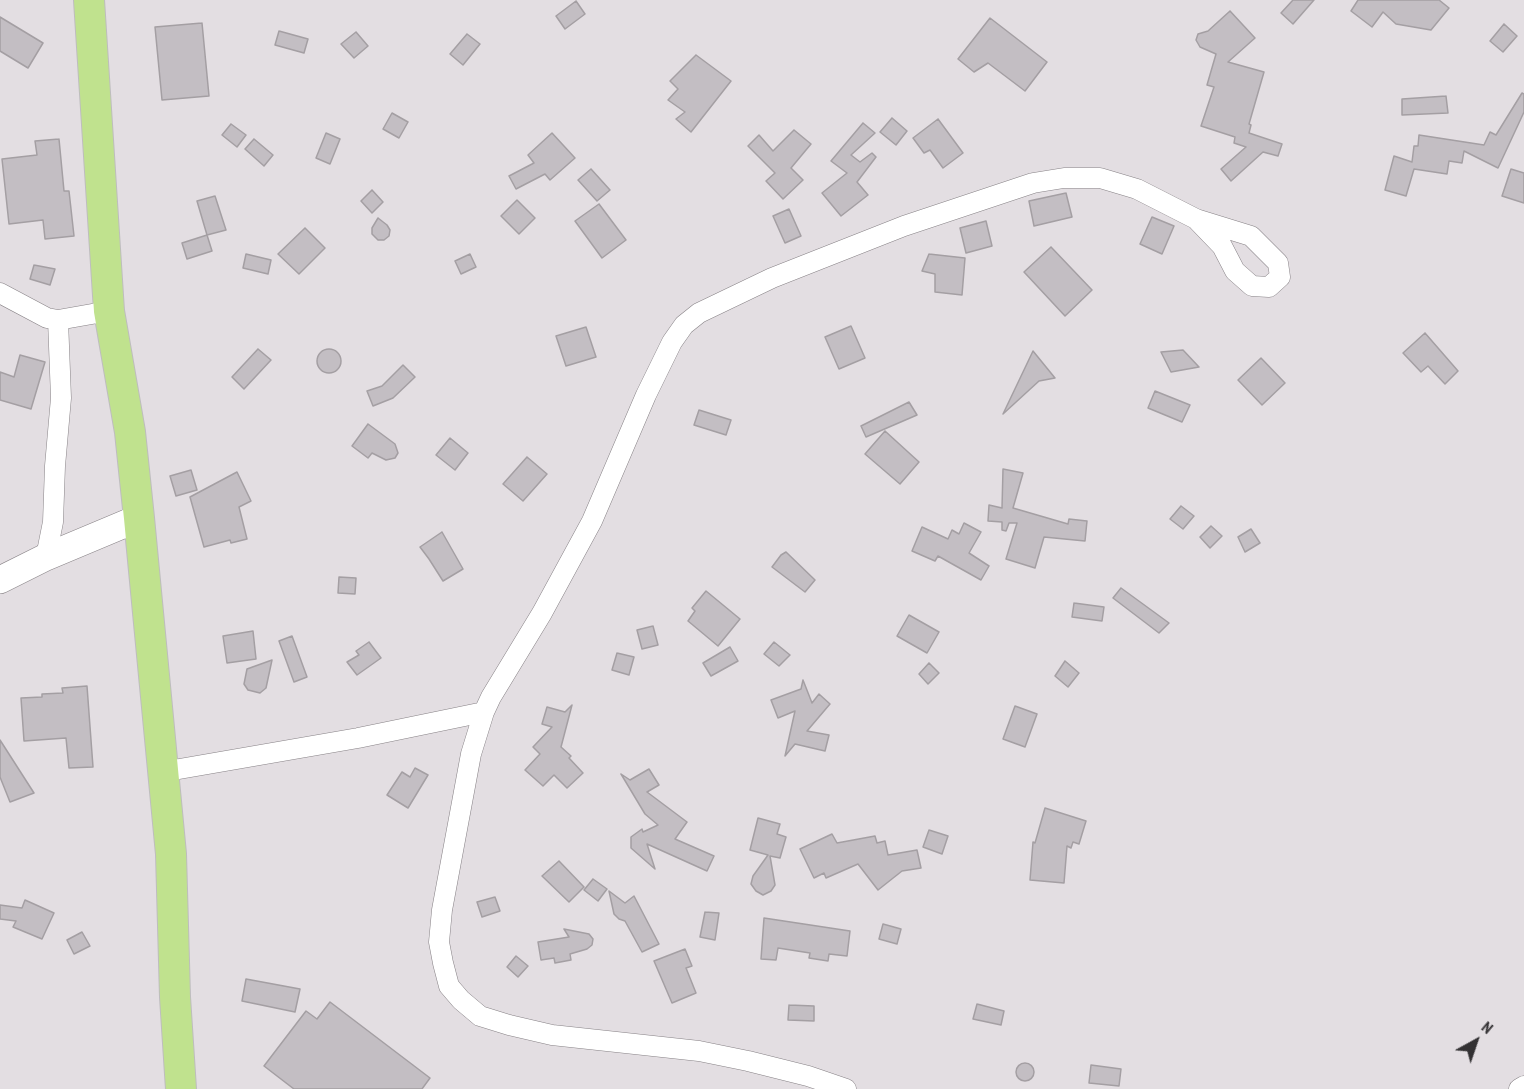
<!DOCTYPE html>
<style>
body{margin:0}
#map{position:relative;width:1524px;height:1089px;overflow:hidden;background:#e3dee2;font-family:"PT Sans Narrow",sans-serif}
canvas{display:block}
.north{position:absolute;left:1446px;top:1011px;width:60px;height:60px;-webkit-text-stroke:4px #e3dee2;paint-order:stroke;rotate:40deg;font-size:16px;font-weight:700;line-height:24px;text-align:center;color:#333133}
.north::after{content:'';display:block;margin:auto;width:21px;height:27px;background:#333133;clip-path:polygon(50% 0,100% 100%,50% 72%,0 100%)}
</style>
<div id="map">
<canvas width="1524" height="1089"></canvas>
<div class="north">N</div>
</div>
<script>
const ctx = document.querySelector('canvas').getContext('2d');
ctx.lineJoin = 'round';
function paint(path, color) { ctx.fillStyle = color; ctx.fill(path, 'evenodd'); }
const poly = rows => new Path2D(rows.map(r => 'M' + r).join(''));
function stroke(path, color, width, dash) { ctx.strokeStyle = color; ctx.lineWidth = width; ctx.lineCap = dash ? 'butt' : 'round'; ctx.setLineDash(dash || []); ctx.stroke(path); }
const building = poly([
 [1293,0,1314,0,1293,24,1281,13,1293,0],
 [1358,0,1439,0,1449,8,1431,30,1396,24,1383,12,1372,27,1351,11,1358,0],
 [576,1,585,14,565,29,556,16,576,1],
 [1230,11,1255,38,1228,62,1264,72,1249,124,1251,125,1249,133,1282,144,1278,156,1263,152,1231,181,1221,169,1246,147,1234,143,1235,137,1201,126,1214,87,1207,85,1216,54,1200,47,1196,40,1198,34,1208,31,1230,11],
 [0,17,43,43,28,68,0,51,0,17],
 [990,18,1047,62,1025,91,988,63,974,72,958,59,990,18],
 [202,23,209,96,162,100,155,27,202,23],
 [1504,24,1517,36,1503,52,1490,41,1504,24],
 [279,31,308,39,304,53,275,45,279,31],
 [356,32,368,46,354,58,341,44,356,32],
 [467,34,480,44,463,65,450,54,467,34],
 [696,55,731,81,691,132,676,119,685,112,668,100,678,89,670,81,696,55],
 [1522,93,1524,94,1524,112,1498,168,1464,151,1462,163,1449,161,1447,174,1414,169,1406,196,1385,190,1394,156,1412,162,1414,146,1418,146,1419,135,1484,145,1490,132,1496,135,1522,93],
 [1446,96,1448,113,1402,115,1402,99,1446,96],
 [392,113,408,122,399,138,383,129,392,113],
 [892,118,907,131,896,145,880,132,892,118],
 [938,119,963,153,943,168,930,150,924,153,913,138,938,119],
 [863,123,875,133,851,155,860,162,872,153,876,157,857,182,868,195,841,216,822,193,847,173,831,161,863,123],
 [231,124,246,135,237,147,222,135,231,124],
 [794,130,811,144,791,168,803,180,783,199,766,181,775,173,748,146,759,135,773,151,794,130],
 [326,133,340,139,330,164,316,158,326,133],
 [552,133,575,158,550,180,545,174,516,189,509,176,534,163,528,155,552,133],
 [59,139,64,191,69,191,74,236,45,239,43,220,9,224,2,159,37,155,35,141,59,139],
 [254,139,273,155,264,166,245,149,254,139],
 [591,169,610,190,597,201,578,180,591,169],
 [1511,169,1524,173,1524,203,1502,196,1511,169],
 [372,190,383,202,372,213,361,201,372,190],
 [1066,193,1072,217,1034,226,1029,201,1066,193],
 [215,196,226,230,207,235,197,201,215,196],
 [517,200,535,218,519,234,501,216,517,200],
 [599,204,626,240,602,258,575,221,599,204],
 [789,209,801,236,785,243,773,216,789,209],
 [1152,217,1174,226,1162,254,1140,244,1152,217],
 [378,218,387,225,390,230,389,236,384,240,378,240,372,234,372,228,378,218],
 [986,221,992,246,966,253,960,228,986,221],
 [305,228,325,248,299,274,278,254,305,228],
 [207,235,212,251,187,259,182,243,207,235],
 [1051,247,1092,290,1065,316,1024,272,1051,247],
 [246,254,271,260,268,274,243,268,246,254],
 [470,254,476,267,461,274,455,261,470,254],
 [929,254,965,258,962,295,935,292,935,274,922,271,929,254],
 [34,265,55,269,50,285,30,279,34,265],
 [851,326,865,358,839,369,825,337,851,326],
 [586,327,596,357,566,366,556,336,586,327],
 [1425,333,1458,371,1445,384,1428,366,1421,372,1403,353,1425,333],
 [258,349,271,360,244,389,232,377,258,349],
 '317 361a12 12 0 1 1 24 0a12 12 0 1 1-24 0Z',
 [1183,350,1199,367,1171,372,1161,352,1183,350],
 [1033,351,1055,378,1039,381,1003,414,1033,351],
 [20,355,45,362,31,409,0,400,0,372,14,377,20,355],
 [1261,358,1285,383,1262,405,1238,380,1261,358],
 [403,365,415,377,393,398,373,406,367,391,382,386,403,365],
 [1155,391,1190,405,1182,422,1148,408,1155,391],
 [909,402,917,415,866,437,861,426,909,402],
 [699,410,731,420,726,435,694,425,699,410],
 [368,424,395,444,398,453,395,458,386,460,372,453,368,458,352,446,368,424],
 [885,431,919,462,900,484,865,454,885,431],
 [450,438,468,453,455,470,436,455,450,438],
 [527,457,547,474,523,501,503,484,527,457],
 [1003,469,1023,473,1013,508,1068,524,1069,519,1087,521,1085,541,1044,537,1035,568,1006,559,1017,523,1009,523,1006,531,1002,530,1002,522,988,521,989,505,1002,508,1003,469],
 [191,470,197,490,176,496,170,476,191,470],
 [237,472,251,501,239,507,247,539,231,543,230,540,204,547,190,497,237,472],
 [1181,506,1194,516,1183,529,1170,519,1181,506],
 [964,523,981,532,969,553,989,566,981,580,938,556,935,561,912,551,922,527,948,539,952,530,959,534,964,523],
 [1211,526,1222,536,1210,548,1200,537,1211,526],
 [1251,529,1260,543,1245,552,1238,537,1251,529],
 [442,532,463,569,443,581,429,559,420,547,442,532],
 [786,552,815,580,805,592,772,567,781,555,786,552],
 [339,577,356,578,355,594,338,593,339,577],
 [1121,588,1169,623,1159,633,1113,598,1121,588],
 [706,591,740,619,718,646,688,621,695,611,692,608,706,591],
 [1074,603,1104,607,1102,621,1072,617,1074,603],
 [909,615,939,632,927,653,897,636,909,615],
 [653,626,658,645,642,649,637,630,653,626],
 [253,631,256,659,227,663,223,636,253,631],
 [292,636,307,677,294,682,279,641,292,636],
 [369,642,381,658,357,675,347,662,359,655,356,651,369,642],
 [774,642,790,655,779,666,764,654,774,642],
 [730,647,738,661,711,676,703,663,730,647],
 [617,653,634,657,629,675,612,670,617,653],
 [272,660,266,688,260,693,248,690,244,684,247,669,272,660],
 [1065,661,1079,673,1068,687,1055,676,1065,661],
 [929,663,939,673,928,684,919,674,929,663],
 [803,680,812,703,819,694,830,704,807,731,829,735,825,751,795,744,785,756,795,711,778,718,771,700,801,689,803,680],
 [87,686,93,767,69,768,66,738,24,741,21,698,42,697,42,694,63,693,62,688,87,686],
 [572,705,561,747,571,756,569,758,583,773,567,788,554,775,543,786,525,770,540,754,533,747,552,727,542,724,547,707,565,712,572,705],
 [1015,706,1037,714,1025,747,1003,739,1015,706],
 [0,740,34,793,10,802,0,777,0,740],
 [415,768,428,775,408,808,387,795,402,772,410,777,415,768],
 [649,769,659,785,647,792,687,822,675,839,714,856,707,871,647,844,655,869,631,848,631,837,642,829,643,832,658,825,645,814,621,774,630,780,649,769],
 [1045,808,1086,821,1079,844,1073,842,1071,848,1067,846,1064,883,1030,880,1033,842,1035,843,1045,808],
 [758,818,780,824,777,834,786,837,780,858,770,856,775,885,771,891,763,895,756,891,751,884,753,876,768,855,750,850,758,818],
 [929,830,948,836,942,854,923,847,929,830],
 [832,834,837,843,875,836,877,843,885,841,888,855,917,850,921,868,902,871,878,890,858,864,826,878,824,873,814,878,800,849,832,834],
 [559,861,584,887,569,902,542,876,559,861],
 [593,879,607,889,598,901,584,890,593,879],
 [609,891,625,903,634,896,659,944,642,952,625,921,619,919,614,914,609,891],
 [495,897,500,911,482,917,477,902,495,897],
 [25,900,54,913,42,939,13,927,16,921,0,919,0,905,22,908,25,900],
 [705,912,719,913,715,940,700,937,705,912],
 [764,918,850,931,847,956,829,954,828,961,809,958,810,953,778,948,776,960,761,959,764,918],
 [883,924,901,929,897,944,879,939,883,924],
 [564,929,589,934,593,939,592,945,587,949,570,954,571,960,555,963,554,958,541,960,538,942,569,937,564,929],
 [82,932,90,946,74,954,67,940,82,932],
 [685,949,692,966,686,968,696,993,672,1003,654,961,685,949],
 [516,956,528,966,518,977,507,967,516,956],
 [246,979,300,989,295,1012,242,1001,246,979],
 [330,1002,430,1078,422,1089,294,1089,264,1066,306,1011,317,1019,330,1002],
 [977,1004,1004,1011,1001,1025,973,1019,977,1004],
 [789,1005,814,1006,814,1021,788,1020,789,1005],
 '1016 1072a9 9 0 1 1 18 0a9 9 0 1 1-18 0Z',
 [1091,1065,1121,1069,1119,1086,1089,1083,1091,1065]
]);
const street = poly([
 [0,293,47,318,58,320,109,311],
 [46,557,53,522,55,466,61,398,58,320],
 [162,772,358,738,484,712],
 [846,1089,808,1076,748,1061,699,1051,552,1035,509,1025,480,1016,461,1000,449,986,443,963,439,942,442,910,471,754,484,712,491,697,542,613,592,521,646,395,672,342,684,325,699,313,772,278,904,226,1033,183,1064,178,1100,178,1137,189,1196,219,1251,236,1278,263,1280,277,1269,287,1252,286,1235,271,1222,246,1196,219],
 [1519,1089,1524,1086]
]);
const secondary = poly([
 [0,580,46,557,139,518]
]);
const primary = poly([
 [89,0,109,311,130,432,139,518,171,854,175,997,181,1089]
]);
paint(building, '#c3bec3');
stroke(building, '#a49fa3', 1.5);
stroke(street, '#878286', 21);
stroke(secondary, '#878286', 28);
stroke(primary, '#bebdbe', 32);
stroke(street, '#fff', 20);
stroke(secondary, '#fff', 27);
stroke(primary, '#c0e28e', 30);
</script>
